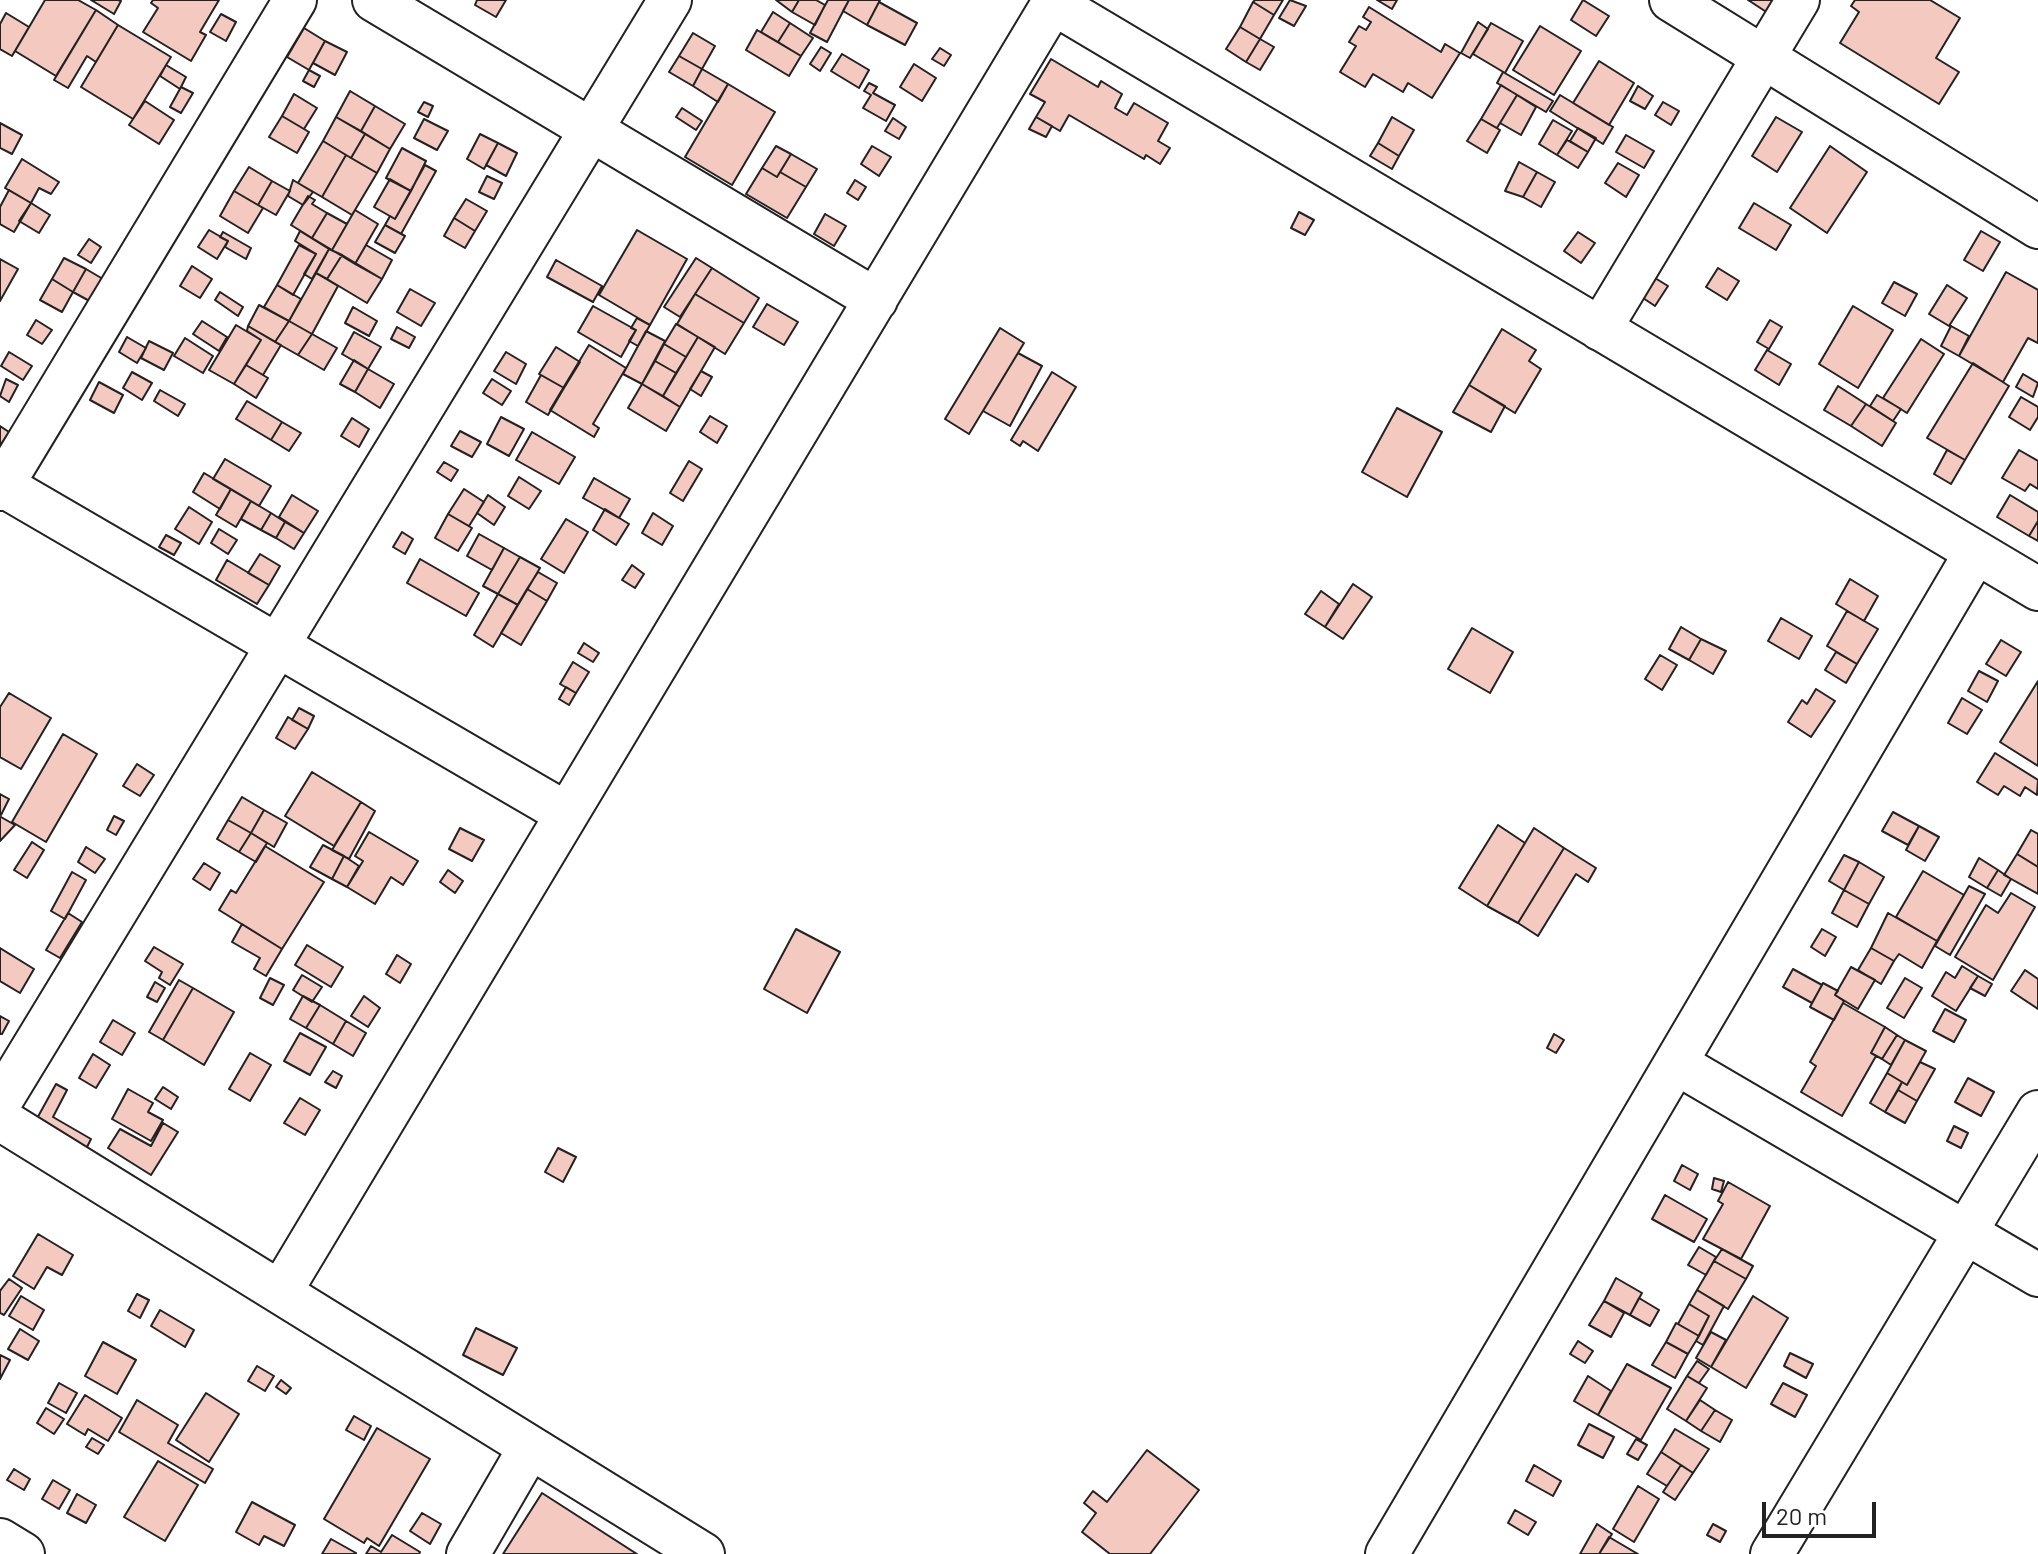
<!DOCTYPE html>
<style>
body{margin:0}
#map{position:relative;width:2038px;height:1554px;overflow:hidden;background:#fff;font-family:Barlow,sans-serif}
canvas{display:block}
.scale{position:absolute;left:1762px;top:1502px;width:114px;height:36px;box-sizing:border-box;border:4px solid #222;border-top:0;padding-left:10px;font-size:24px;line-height:28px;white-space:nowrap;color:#222;-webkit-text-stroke:6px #fff;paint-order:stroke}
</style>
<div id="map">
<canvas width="2038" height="1554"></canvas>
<div class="scale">20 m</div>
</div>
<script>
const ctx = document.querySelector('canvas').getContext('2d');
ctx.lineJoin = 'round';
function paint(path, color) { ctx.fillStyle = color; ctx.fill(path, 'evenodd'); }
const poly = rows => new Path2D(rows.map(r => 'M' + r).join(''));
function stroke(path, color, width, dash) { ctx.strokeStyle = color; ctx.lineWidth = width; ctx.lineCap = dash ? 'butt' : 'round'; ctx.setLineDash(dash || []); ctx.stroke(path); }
const building = poly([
 [45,0,78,0,96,10,56,76,15,51,45,0],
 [91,0,118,0,121,1,114,14,91,0],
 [153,0,219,0,200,32,206,35,191,61,143,32,158,8,151,3,153,0],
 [477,0,506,0,496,17,475,5,477,0],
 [776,0,799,0,792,12,776,0],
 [799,0,816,0,825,5,815,25,792,12,799,0],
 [828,0,849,0,827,42,810,33,828,0],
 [849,0,880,0,867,25,843,11,849,0],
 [1255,0,1283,0,1274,15,1253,2,1255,0],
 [1290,0,1306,6,1294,26,1279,18,1290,0],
 [1377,0,1397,0,1392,9,1377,0],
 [1583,0,1609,16,1596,36,1571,20,1583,0],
 [1748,0,1781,0,1771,15,1748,0],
 [1855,0,1930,0,1960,18,1936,58,1959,72,1939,104,1840,43,1859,12,1851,6,1855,0],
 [879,2,917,23,905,45,867,25,879,2],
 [1253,2,1274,15,1260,39,1240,27,1253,2],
 [1369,7,1441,52,1445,44,1460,53,1432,98,1408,83,1403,92,1373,74,1365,87,1340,72,1356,46,1349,42,1359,26,1366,30,1371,22,1363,17,1369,7],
 [96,10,118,25,96,62,87,56,68,88,54,80,96,10],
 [773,12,790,23,778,42,761,32,773,12],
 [6,13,29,27,12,56,0,49,0,24,6,13],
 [221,14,236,22,226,41,210,32,221,14],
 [1478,22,1488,29,1470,58,1461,53,1478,22],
 [790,23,813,38,801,56,778,42,790,23],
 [1491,23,1523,41,1505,73,1473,54,1491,23],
 [118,25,171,57,133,119,81,87,118,25],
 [1540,26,1581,51,1554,95,1513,70,1540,26],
 [1240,27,1260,39,1246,62,1226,49,1240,27],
 [304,28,325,41,309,70,287,57,304,28],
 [757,30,801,56,789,76,746,50,757,30],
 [693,33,715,46,702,69,679,56,693,33],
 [1260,39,1274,47,1260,70,1246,62,1260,39],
 [325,41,347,52,335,75,313,63,325,41],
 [821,47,831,53,820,71,810,64,821,47],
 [940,48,951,55,944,66,932,59,940,48],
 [842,54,869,70,859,88,831,71,842,54],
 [679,56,702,69,693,86,669,72,679,56],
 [1051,59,1098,87,1101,81,1122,94,1115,108,1127,115,1134,103,1168,123,1158,141,1170,148,1160,164,1146,155,1144,159,1069,115,1060,131,1036,117,1045,102,1030,94,1051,59],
 [1599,61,1634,83,1609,125,1573,103,1599,61],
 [914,64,936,78,922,101,900,87,914,64],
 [166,65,186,77,180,89,160,76,166,65],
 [702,69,728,84,718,102,693,86,702,69],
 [309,70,320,76,314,87,303,81,309,70],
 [1503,72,1553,101,1546,112,1497,83,1503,72],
 [869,83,877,87,873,93,895,105,886,121,863,108,871,95,864,91,869,83],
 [728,84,775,112,732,185,685,157,728,84],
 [1501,85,1517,95,1497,128,1481,119,1501,85],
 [1638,86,1653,96,1645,109,1630,101,1638,86],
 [181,87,193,93,181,113,170,107,181,87],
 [350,91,375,106,361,131,336,117,350,91],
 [294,94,317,108,304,129,282,116,294,94],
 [1517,95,1536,107,1521,135,1500,123,1517,95],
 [1560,95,1613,127,1603,144,1550,111,1560,95],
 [145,101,174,120,159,144,129,125,145,101],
 [424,102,433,106,428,117,418,112,424,102],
 [1663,102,1679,111,1671,125,1655,115,1663,102],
 [375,106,405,124,390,149,361,131,375,106],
 [682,108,702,121,696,130,676,117,682,108],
 [282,116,309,132,297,153,269,137,282,116],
 [336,117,365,134,351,158,323,141,336,117],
 [1036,117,1052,126,1046,137,1029,129,1036,117],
 [1392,117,1414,130,1399,156,1378,143,1392,117],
 [1776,117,1802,132,1777,172,1752,156,1776,117],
 [893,118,906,127,899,139,885,131,893,118],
 [424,119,448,131,437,150,414,138,424,119],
 [1481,119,1500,130,1487,153,1467,141,1481,119],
 [1553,120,1572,131,1557,155,1539,144,1553,120],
 [0,123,22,135,12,154,0,148,0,123],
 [1578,128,1596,138,1588,152,1570,141,1578,128],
 [365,134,390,149,377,173,351,158,365,134],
 [480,134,498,143,484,169,467,159,480,134],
 [1626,135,1654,151,1644,168,1616,152,1626,135],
 [1567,140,1588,152,1578,168,1557,155,1567,140],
 [323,141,346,155,322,197,298,183,323,141],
 [498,143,517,153,506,176,486,165,498,143],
 [1378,143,1399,156,1392,169,1370,156,1378,143],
 [776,146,791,154,777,177,762,168,776,146],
 [872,146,891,157,879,176,861,164,872,146],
 [1830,146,1867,172,1827,233,1790,208,1830,146],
 [402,148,426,161,411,191,386,178,402,148],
 [791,154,817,169,806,187,780,172,791,154],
 [346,155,377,173,352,215,322,197,346,155],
 [22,159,59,182,51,194,39,188,31,203,5,188,22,159],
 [1519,162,1537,172,1523,197,1505,191,1519,162],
 [1618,163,1639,175,1626,197,1605,183,1618,163],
 [425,165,436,171,401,234,385,225,390,216,395,219,425,165],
 [249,167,272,181,258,205,234,191,249,167],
 [762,168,777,177,780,172,806,187,787,218,746,194,762,168],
 [1537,172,1555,182,1541,207,1523,197,1537,172],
 [487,176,502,183,494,199,479,192,487,176],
 [390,179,411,191,395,219,374,207,390,179],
 [293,180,313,192,303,205,288,196,293,180],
 [855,180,866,187,858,200,847,193,855,180],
 [272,181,290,191,276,215,258,205,272,181],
 [9,190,31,203,14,232,0,224,0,207,9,190],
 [234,191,263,208,248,233,220,216,234,191],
 [308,196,315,200,312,204,327,213,312,238,291,225,308,196],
 [466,199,487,211,475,231,454,218,466,199],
 [31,203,50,215,39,233,19,221,31,203],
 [1754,203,1791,225,1776,250,1739,228,1754,203],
 [355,210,378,224,355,264,332,250,355,210],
 [1299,212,1314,220,1305,235,1291,228,1299,212],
 [327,213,347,224,332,250,312,238,327,213],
 [825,214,846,226,834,246,814,234,825,214],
 [454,218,475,231,465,248,444,236,454,218],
 [385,225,405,236,395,253,375,242,385,225],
 [209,230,228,241,217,259,198,247,209,230],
 [637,230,687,259,650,325,599,295,637,230],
 [300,231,329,249,312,279,304,274,316,254,295,241,300,231],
 [1981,231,2000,242,1983,271,1964,260,1981,231],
 [223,232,251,248,246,259,225,247,228,241,220,237,223,232],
 [1578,232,1595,243,1581,263,1564,251,1578,232],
 [89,239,101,247,91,263,78,255,89,239],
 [299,245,316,254,293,295,277,285,299,245],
 [366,245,392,260,382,279,355,264,366,245],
 [329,249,342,255,327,279,316,273,329,249],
 [342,255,382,279,367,303,327,279,342,255],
 [64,258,86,269,73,292,52,279,64,258],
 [696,258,712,268,680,317,664,307,696,258],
 [0,259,18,269,0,301,0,259],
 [556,260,602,286,593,302,547,277,556,260],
 [192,266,212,279,200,298,180,286,192,266],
 [712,268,759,298,744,323,695,294,712,268],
 [1718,268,1739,281,1727,300,1706,287,1718,268],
 [86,269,108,282,95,304,73,292,86,269],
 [2006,272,2038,290,2038,343,2028,338,2003,382,1959,356,2006,272],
 [316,273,338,286,312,334,289,321,316,273],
 [1655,278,1668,286,1655,306,1643,298,1655,278],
 [52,279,73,292,62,312,40,300,52,279],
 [1894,282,1917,294,1905,316,1882,303,1894,282],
 [277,285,301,299,289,321,264,307,277,285],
 [1947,285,1967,298,1949,326,1929,314,1947,285],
 [410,289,435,303,421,326,397,312,410,289],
 [220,292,243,307,238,316,215,300,220,292],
 [695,294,744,323,725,354,677,324,695,294],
 [767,304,798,322,784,345,753,327,767,304],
 [259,305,289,321,275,342,248,326,259,305],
 [593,306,636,330,621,357,578,332,593,306],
 [1853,306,1893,330,1858,388,1819,364,1853,306],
 [353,307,377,321,369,336,345,323,353,307],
 [637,318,650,325,638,346,629,341,636,330,631,328,637,318],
 [36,320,52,330,42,344,27,335,36,320],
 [1770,320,1782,327,1769,349,1757,342,1770,320],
 [202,321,227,337,219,351,193,334,202,321],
 [289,321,312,334,298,355,275,342,289,321],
 [676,324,698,337,686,357,664,344,676,324],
 [236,325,261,340,234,384,209,370,236,325],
 [248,326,281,345,263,375,246,365,261,340,247,331,248,326],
 [1951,326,1969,336,1959,356,1941,346,1951,326],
 [397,327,415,337,409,348,391,339,397,327],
 [1000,328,1024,343,969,434,945,419,1000,328],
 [1502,329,1536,350,1529,361,1541,369,1515,413,1469,385,1502,329],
 [646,331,665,341,642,384,623,374,646,331],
 [354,332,381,347,368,369,342,354,354,332],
 [312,334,337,348,324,370,298,355,312,334],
 [127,337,146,348,137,363,119,352,127,337],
 [698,337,715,347,680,407,663,396,698,337],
 [185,338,213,356,203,373,174,356,185,338],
 [1921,339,1944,354,1907,413,1883,398,1921,339],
 [149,341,173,353,164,370,141,358,149,341],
 [664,344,686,357,676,373,655,361,664,344],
 [589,345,626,368,593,424,599,428,594,437,550,410,589,345],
 [556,347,580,362,564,388,539,374,556,347],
 [1767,350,1791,364,1779,385,1755,370,1767,350],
 [9,352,32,366,23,380,1,366,9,352],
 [506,352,526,364,516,384,494,371,506,352],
 [1018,353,1042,366,1010,426,983,411,1018,353],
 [354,360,368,369,355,392,340,384,354,360],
 [655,361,676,373,663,396,642,384,655,361],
 [1973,363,2009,386,1965,460,1927,438,1973,363],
 [246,365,268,378,256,398,234,384,246,365],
 [368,369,394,384,380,408,355,392,368,369],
 [701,371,712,377,701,396,690,389,701,371],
 [132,372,152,383,142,400,123,388,132,372],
 [1052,372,1076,387,1038,451,1023,441,1020,446,1011,440,1052,372],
 [2023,374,2038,383,2033,397,2016,387,2023,374],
 [541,375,564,388,548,415,526,402,541,375],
 [6,379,18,385,9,402,0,396,6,379],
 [492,379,511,391,502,405,483,393,492,379],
 [99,382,123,395,114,413,90,400,99,382],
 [642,384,680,407,666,431,628,408,642,384],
 [1469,385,1505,406,1491,432,1453,412,1469,385],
 [1838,386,1866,404,1851,426,1824,410,1838,386],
 [160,390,185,404,178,416,154,401,160,390],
 [1877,395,1901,409,1893,421,1870,406,1877,395],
 [2021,397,2038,407,2038,417,2030,430,2009,417,2021,397],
 [247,401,282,422,271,440,236,419,247,401],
 [1866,404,1896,423,1882,446,1851,426,1866,404],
 [1397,408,1442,432,1407,497,1362,472,1397,408],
 [710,416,727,426,717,443,700,432,710,416],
 [501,417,524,429,509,456,487,444,501,417],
 [352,418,369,429,359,447,341,436,352,418],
 [282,422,301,433,289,451,271,440,282,422],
 [0,426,9,432,0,446,0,426],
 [460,431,481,442,472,457,451,446,460,431],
 [532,432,575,457,559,484,516,460,532,432],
 [1947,450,1965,460,1951,484,1934,474,1947,450],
 [2019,450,2038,461,2038,489,2030,484,2025,491,2002,478,2019,450],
 [225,459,271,486,259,506,213,479,225,459],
 [689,461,702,469,683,501,670,493,689,461],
 [444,462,458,470,451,481,437,472,444,462],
 [204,473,231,489,220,509,193,492,204,473],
 [519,477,541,491,529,509,508,496,519,477],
 [594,478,630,499,619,518,583,498,594,478],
 [231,489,251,501,236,527,216,515,231,489],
 [464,489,484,502,469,526,448,514,464,489],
 [292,495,318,511,304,533,279,517,292,495],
 [488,495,505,507,494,525,477,513,488,495],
 [2010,495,2038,512,2038,521,2029,536,1997,517,2010,495],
 [251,501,271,513,261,530,241,519,251,501],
 [189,507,212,522,199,544,175,529,189,507],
 [605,509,629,524,616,545,593,530,605,509],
 [271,513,285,522,276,538,261,530,271,513],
 [653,513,673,526,662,545,642,533,653,513],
 [448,514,472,528,458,551,435,538,448,514],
 [566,519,588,532,564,573,541,559,566,519],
 [2038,521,2038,541,2029,536,2038,521],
 [285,522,304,533,294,549,276,538,285,522],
 [219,529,237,540,228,554,211,543,219,529],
 [402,532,413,539,405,554,393,547,402,532],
 [479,534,504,548,492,570,467,556,479,534],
 [166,535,181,543,174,555,159,547,166,535],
 [504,548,520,557,498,594,483,586,504,548],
 [260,554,280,566,269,585,248,573,260,554],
 [520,557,540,568,518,605,498,594,520,557],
 [420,559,479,593,466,616,407,583,420,559],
 [227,560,269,585,257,604,216,580,227,560],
 [632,565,644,574,635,588,622,580,632,565],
 [538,572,557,583,547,601,527,589,538,572],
 [1850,579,1878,596,1864,621,1836,604,1850,579],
 [1353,584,1372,597,1343,639,1325,627,1353,584],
 [527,589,547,601,521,645,501,633,527,589],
 [1321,591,1339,604,1325,627,1305,614,1321,591],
 [498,594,518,605,493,647,474,635,498,594],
 [1847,611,1878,629,1857,664,1827,646,1847,611],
 [1781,618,1812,636,1799,659,1768,641,1781,618],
 [1681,627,1701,639,1689,660,1669,649,1681,627],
 [1472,628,1513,652,1490,693,1448,669,1472,628],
 [1701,639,1726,651,1713,674,1689,660,1701,639],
 [2001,640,2021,652,2006,676,1986,664,2001,640],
 [584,643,599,653,593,662,578,653,584,643],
 [1836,652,1857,664,1846,683,1825,670,1836,652],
 [1660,655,1677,665,1662,690,1645,679,1660,655],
 [573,662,589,672,576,693,560,684,573,662],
 [1979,671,1998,681,1987,702,1968,691,1979,671],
 [2038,681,2038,766,2000,742,2038,681],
 [566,687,576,693,569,705,559,699,566,687],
 [1816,689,1835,701,1811,737,1788,722,1802,700,1807,704,1816,689],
 [9,693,51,718,21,769,0,757,0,707,9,693],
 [1962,698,1982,710,1967,734,1948,723,1962,698],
 [299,708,314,716,308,729,292,720,299,708],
 [288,717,308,729,295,749,276,738,288,717],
 [63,734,97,754,46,842,12,822,63,734],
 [1995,753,2038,780,2037,795,2025,787,2020,796,2004,786,1998,795,1977,782,1995,753],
 [137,764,154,775,140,796,123,786,137,764],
 [312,772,361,802,334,846,285,816,312,772],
 [0,794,9,799,1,815,0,814,0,794],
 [242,797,264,810,251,833,228,820,242,797],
 [361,802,375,811,349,859,332,850,361,802],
 [264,810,287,823,274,847,251,833,264,810],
 [1893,812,1919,826,1908,845,1882,831,1893,812],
 [114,816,124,821,116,835,107,830,114,816],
 [1,817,15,825,0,841,0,818,1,817],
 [228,820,251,833,239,852,217,839,228,820],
 [1498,825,1525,843,1487,906,1459,888,1498,825],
 [1919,826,1939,837,1925,861,1906,850,1919,826],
 [460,828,484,840,472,861,449,849,460,828],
 [1534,828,1564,848,1518,923,1487,906,1534,828],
 [2031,830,2038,834,2038,867,2017,854,2031,830],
 [369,832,418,861,403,885,391,877,375,904,347,887,363,861,355,856,369,832],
 [251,833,267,843,256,862,239,852,251,833],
 [32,842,44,850,27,878,14,870,32,842],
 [323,845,344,856,332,879,310,867,323,845],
 [265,846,324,882,282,949,219,910,231,890,236,893,265,846],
 [86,847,105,859,95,873,78,862,86,847],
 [1564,848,1596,868,1588,882,1576,874,1538,936,1518,923,1564,848],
 [2017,854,2038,867,2038,894,2004,875,2017,854],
 [1844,855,1859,862,1844,890,1829,881,1844,855],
 [344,856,359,866,347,887,332,879,344,856],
 [1979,858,1998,870,1987,888,1969,877,1979,858],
 [1859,862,1884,877,1869,904,1844,890,1859,862],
 [204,863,220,873,210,890,193,879,204,863],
 [448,870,463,881,455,893,440,882,448,870],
 [1998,870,2011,879,2001,896,1987,888,1998,870],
 [1923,871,1964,895,1937,941,1896,917,1923,871],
 [72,872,86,880,65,919,51,911,72,872],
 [1969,886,1985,894,1950,955,1935,946,1969,886],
 [1844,890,1869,904,1857,927,1832,913,1844,890],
 [2011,893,2035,907,1993,980,1955,957,1986,905,1998,913,2011,893],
 [68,913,82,922,60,958,46,950,68,913],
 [1888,913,1937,941,1922,968,1899,954,1894,961,1871,948,1888,913],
 [242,924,282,949,266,976,254,969,260,958,232,942,242,924],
 [796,929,840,952,807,1013,764,989,796,929],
 [1822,929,1836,937,1825,956,1811,947,1822,929],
 [307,945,343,967,331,987,295,965,307,945],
 [154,947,183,964,170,985,159,978,162,972,145,961,154,947],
 [0,948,34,969,20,993,0,981,0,948],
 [1871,948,1894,961,1881,984,1858,970,1871,948],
 [397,955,411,964,400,983,386,974,397,955],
 [1962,966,1978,976,1956,1011,1932,996,1946,972,1955,978,1962,966],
 [1851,967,1875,980,1858,1009,1835,995,1851,967],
 [1793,969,1822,985,1812,1003,1783,987,1793,969],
 [2025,970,2038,979,2038,1009,2011,991,2025,970],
 [302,975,322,987,312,1002,293,990,302,975],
 [1978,976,1992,984,1985,996,1970,988,1978,976],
 [270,978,284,985,273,1005,260,998,270,978],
 [1905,978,1922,988,1904,1018,1887,1008,1905,978],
 [179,980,193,988,163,1040,149,1032,179,980],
 [155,982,165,988,157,1002,147,997,155,982],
 [1823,983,1838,991,1835,995,1844,1001,1834,1020,1810,1007,1823,983],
 [193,988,234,1012,204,1065,163,1040,193,988],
 [303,996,320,1005,306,1028,290,1019,303,996],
 [364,996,380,1008,368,1027,351,1016,364,996],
 [1843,1003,1885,1027,1871,1053,1876,1056,1842,1116,1801,1092,1816,1066,1810,1062,1843,1003],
 [320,1005,346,1021,333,1044,306,1028,320,1005],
 [1945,1009,1966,1020,1954,1042,1933,1031,1945,1009],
 [0,1016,9,1021,2,1034,0,1034,0,1016],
 [113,1020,135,1033,122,1055,100,1042,113,1020],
 [346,1021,366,1033,353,1056,333,1044,346,1021],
 [1885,1027,1897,1035,1882,1059,1871,1053,1885,1027],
 [300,1033,326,1047,310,1075,284,1061,300,1033],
 [1554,1034,1564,1040,1556,1053,1547,1048,1554,1034],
 [1897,1035,1905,1040,1891,1065,1882,1059,1897,1035],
 [1905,1040,1926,1051,1907,1085,1887,1073,1905,1040],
 [250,1053,271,1065,250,1101,229,1089,250,1053],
 [93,1054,110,1065,96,1088,79,1078,93,1054],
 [1920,1062,1935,1069,1917,1101,1898,1090,1902,1082,1907,1085,1920,1062],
 [333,1071,342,1076,336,1088,325,1082,333,1071],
 [1887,1073,1902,1082,1885,1112,1870,1103,1887,1073],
 [1968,1078,1994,1092,1981,1116,1955,1102,1968,1078],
 [56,1084,67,1090,53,1117,91,1139,85,1151,35,1122,56,1084],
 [163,1087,178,1097,171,1109,155,1099,163,1087],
 [128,1089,153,1103,148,1112,163,1120,151,1141,112,1119,128,1089],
 [1898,1090,1917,1101,1905,1123,1885,1112,1898,1090],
 [300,1098,320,1110,305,1135,284,1123,300,1098],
 [163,1123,178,1132,151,1175,108,1148,120,1129,151,1146,163,1123],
 [1954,1126,1968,1133,1961,1148,1947,1141,1954,1126],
 [558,1148,576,1157,563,1182,545,1172,558,1148],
 [1682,1165,1698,1174,1690,1190,1674,1181,1682,1165],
 [1714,1178,1724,1181,1721,1192,1712,1189,1714,1178],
 [1728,1182,1770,1206,1741,1259,1703,1239,1723,1204,1718,1201,1728,1182],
 [1665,1195,1707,1219,1694,1242,1652,1219,1665,1195],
 [38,1234,73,1255,62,1275,47,1267,34,1289,13,1276,38,1234],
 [1699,1247,1716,1257,1706,1275,1688,1265,1699,1247],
 [1722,1249,1753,1266,1746,1279,1714,1261,1722,1249],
 [1714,1261,1746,1279,1728,1309,1697,1290,1714,1261],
 [1616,1278,1642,1293,1630,1315,1604,1301,1616,1278],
 [9,1279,22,1288,4,1315,0,1313,0,1291,9,1279],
 [1697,1290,1724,1306,1703,1345,1696,1341,1709,1316,1689,1304,1697,1290],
 [137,1294,149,1300,140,1318,128,1311,137,1294],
 [21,1296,44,1310,33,1330,9,1316,21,1296],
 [1753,1296,1788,1318,1746,1388,1711,1367,1753,1296],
 [1639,1298,1659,1310,1650,1326,1630,1315,1639,1298],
 [1604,1301,1624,1313,1611,1337,1589,1325,1604,1301],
 [1689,1304,1709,1316,1699,1336,1678,1324,1689,1304],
 [160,1310,194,1330,185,1347,151,1326,160,1310],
 [1676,1323,1699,1336,1688,1354,1666,1342,1676,1323],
 [476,1328,517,1348,503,1375,463,1355,476,1328],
 [20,1329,39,1341,28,1360,8,1349,20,1329],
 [1711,1332,1726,1340,1711,1367,1696,1358,1711,1332],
 [1578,1341,1593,1351,1585,1363,1570,1354,1578,1341],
 [103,1342,136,1360,117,1394,85,1376,103,1342],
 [1666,1342,1688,1354,1675,1378,1652,1365,1666,1342],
 [1790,1353,1813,1364,1806,1378,1784,1366,1790,1353],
 [0,1355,10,1360,0,1379,0,1355],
 [1697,1361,1709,1369,1699,1383,1687,1376,1697,1361],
 [1627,1364,1671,1388,1641,1440,1598,1415,1627,1364],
 [257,1366,274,1376,265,1391,248,1381,257,1366],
 [1588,1376,1611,1391,1598,1415,1574,1401,1588,1376],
 [1687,1376,1707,1388,1686,1421,1667,1409,1687,1376],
 [281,1380,291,1388,286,1394,276,1387,281,1380],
 [59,1383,77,1393,66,1413,48,1403,59,1383],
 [1783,1383,1807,1395,1795,1417,1771,1404,1783,1383],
 [206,1393,239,1414,209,1462,176,1440,206,1393],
 [85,1395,122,1418,108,1441,88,1429,85,1435,67,1424,85,1395],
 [137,1400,178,1425,168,1443,213,1469,205,1483,119,1432,137,1400],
 [1700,1400,1715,1410,1701,1431,1686,1421,1700,1400],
 [46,1408,64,1419,54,1434,37,1423,46,1408],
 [1715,1410,1732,1420,1720,1442,1701,1431,1715,1410],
 [354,1416,371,1426,364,1440,346,1430,354,1416],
 [1589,1424,1614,1437,1603,1458,1578,1445,1589,1424],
 [377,1428,430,1459,379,1546,367,1538,364,1543,324,1519,377,1428],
 [1675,1429,1709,1449,1693,1473,1661,1452,1675,1429],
 [92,1438,104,1445,98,1454,86,1447,92,1438],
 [1636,1439,1647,1445,1638,1460,1627,1454,1636,1439],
 [1147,1450,1199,1490,1150,1554,1110,1554,1082,1532,1096,1513,1084,1503,1093,1491,1107,1502,1147,1450],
 [1661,1452,1681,1465,1667,1486,1647,1474,1661,1452],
 [158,1461,198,1485,165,1541,124,1517,158,1461],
 [1534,1465,1561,1481,1553,1496,1526,1481,1534,1465],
 [1681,1465,1693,1473,1675,1500,1663,1492,1681,1465],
 [14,1469,30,1479,24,1490,7,1480,14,1469],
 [53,1480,70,1490,59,1509,42,1499,53,1480],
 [1638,1486,1659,1499,1634,1542,1613,1529,1638,1486],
 [542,1493,637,1554,503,1554,542,1493],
 [77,1494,96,1505,86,1523,67,1513,77,1494],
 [252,1502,295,1525,284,1546,264,1536,259,1545,236,1532,252,1502],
 [1515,1510,1536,1522,1528,1535,1508,1523,1515,1510],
 [422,1513,441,1524,430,1544,410,1531,422,1513],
 [1597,1524,1612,1534,1599,1554,1580,1554,1597,1524],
 [1713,1524,1726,1531,1720,1542,1707,1535,1713,1524],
 [392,1535,420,1552,419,1554,366,1554,371,1546,381,1552,392,1535],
 [1609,1537,1638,1554,1599,1554,1609,1537],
 [331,1539,356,1553,356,1554,322,1554,331,1539]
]);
const minor = poly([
 [374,0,876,300],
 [1671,0,2038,227],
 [1053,3,2038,589],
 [1600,329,1798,0],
 [0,484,567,814],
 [0,489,295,0],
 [1676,1063,2038,1275],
 [0,1102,670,0],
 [0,1119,703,1554],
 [281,1291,1055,0],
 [0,1540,23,1554],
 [468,1554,529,1449],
 [1387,1554,1976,552],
 [1772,1554,2038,1112]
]);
paint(building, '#f3c9c0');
stroke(building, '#222', 2);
stroke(minor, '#222', 46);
stroke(minor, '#fff', 42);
</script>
